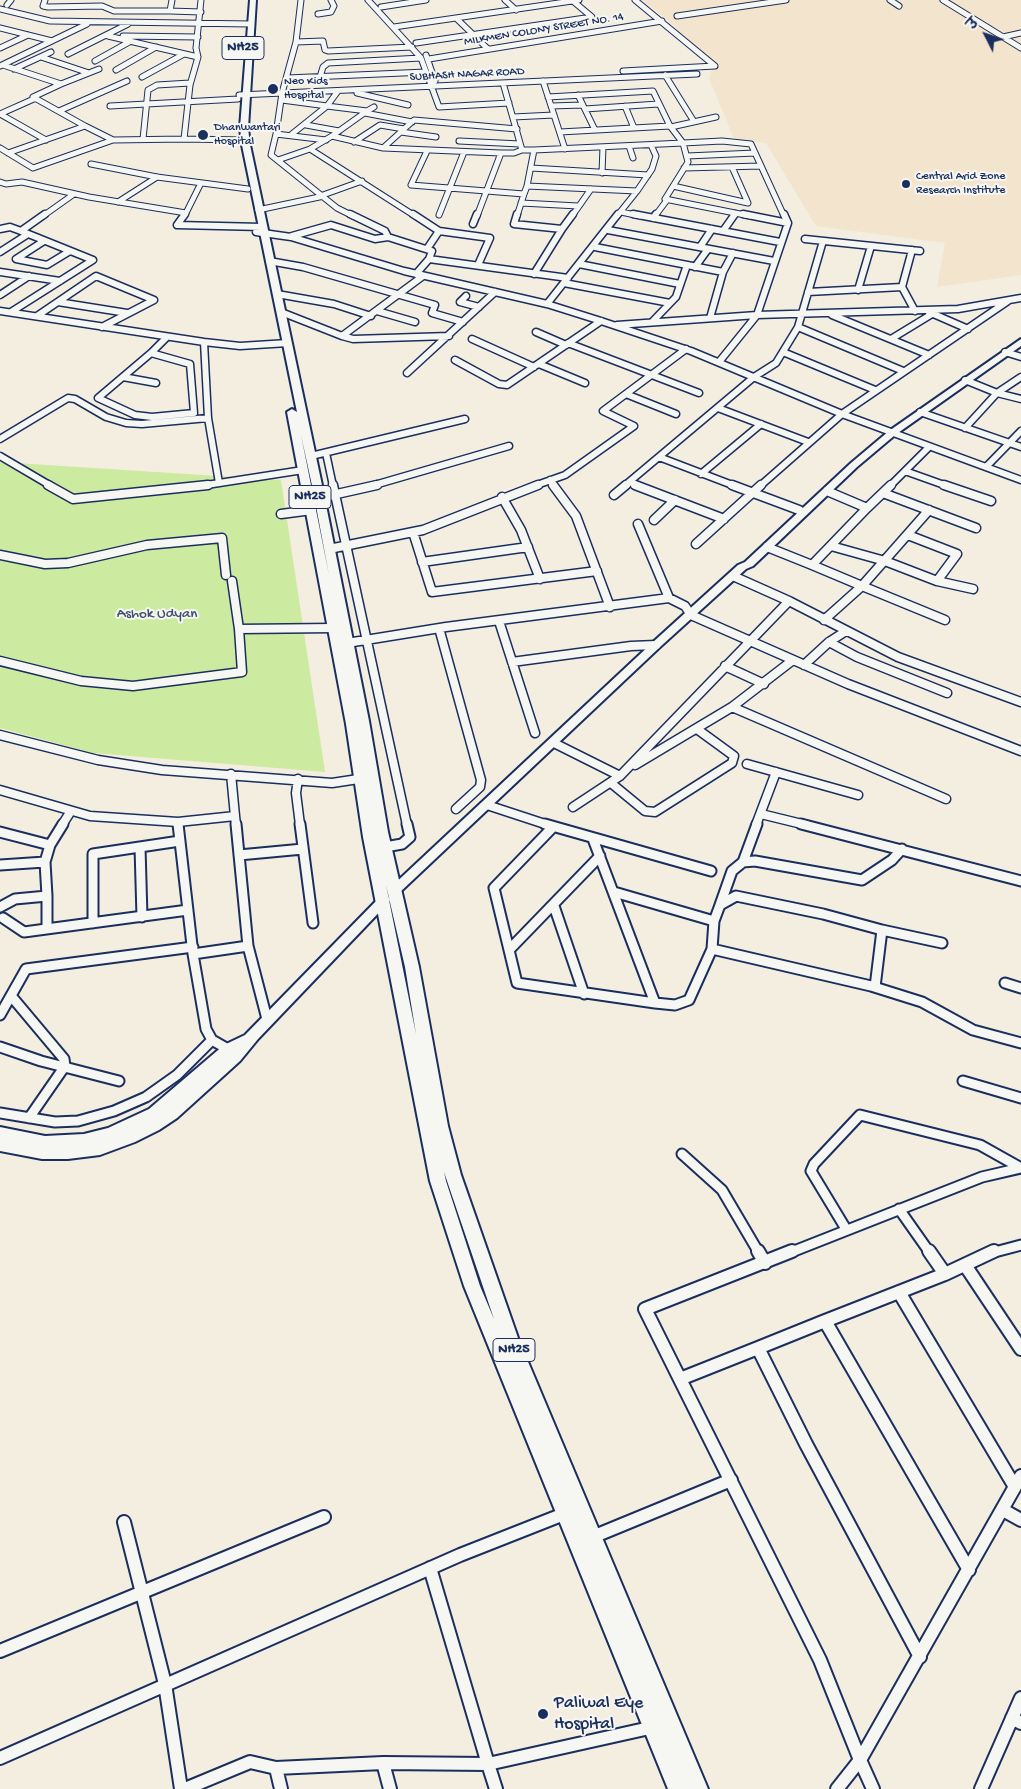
<!DOCTYPE html>
<meta charset="utf-8">
<style>
body{margin:0}
#map{position:relative;width:1021px;height:1789px;overflow:hidden;background:#f4eee1;font-family:"Gochi Hand","Playpen Sans Deva",sans-serif}
canvas{display:block}
.north{position:absolute;left:961px;top:10px;width:50px;height:50px;-webkit-text-stroke:4px #f6f6f2;paint-order:stroke;rotate:311deg;font-size:14px;font-weight:700;line-height:20px;text-align:center;color:#1b2f5e}
.north::after{content:'';display:block;margin:auto;width:18px;height:22px;background:#1b2f5e;clip-path:polygon(50% 0,100% 100%,50% 72%,0 100%)}
</style>
<div id="map">
<canvas width="1021" height="1789"></canvas>
<div class="north">उ</div>
</div>
<script>
const ctx = document.querySelector('canvas').getContext('2d');
ctx.lineJoin = 'round';
function paint(path, color) { ctx.fillStyle = color; ctx.fill(path, 'evenodd'); }
const poly = rows => new Path2D(rows.map(r => 'M' + r).join(''));
function stroke(path, color, width, dash) { ctx.strokeStyle = color; ctx.lineWidth = width; ctx.lineCap = dash ? 'butt' : 'round'; ctx.setLineDash(dash || []); ctx.stroke(path); }
function label(font, color, halo, rows, align = 'center') {
  ctx.font = font + ' "Gochi Hand",sans-serif'; ctx.lineWidth = 4; ctx.setLineDash([]); ctx.textBaseline = 'middle'; ctx.strokeStyle = halo; ctx.fillStyle = color; for (const [text, x, y, turn = 0] of rows) {
    ctx.save(); ctx.translate(x, y); ctx.rotate((+turn || 0) * Math.PI / 180); ctx.textAlign = isNaN(turn) ? turn : align; if (halo) ctx.strokeText(text, 0, 0); ctx.fillText(text, 0, 0); ctx.restore();
  }
}
const built = poly([
 [642,0,1021,0,1021,275,937,287,945,243,816,226,766,143,735,141,709,78,712,70,706,60,668,20]
]);
const green = poly([
 [0,462,281,480,325,772,93,753,0,728]
]);
const minorFar4 = poly([
 [45,0,43,6,48,7,102,6,114,11,170,11],
 [172,0,170,11,201,12],
 [201,0,196,48,198,57,190,85,184,139,245,140],
 [301,0,296,42,282,93,276,134,326,140],
 [368,0,421,58,439,107,509,103],
 [505,0,516,10],
 [890,0,899,6],
 [943,0,1021,48],
 [7,5,11,0],
 [381,7,426,0],
 [0,9,50,21,251,24],
 [318,14,331,12,334,6,331,0],
 [677,16,786,0],
 [457,19,488,49],
 [394,27,579,0],
 [0,28,52,41],
 [108,36,198,57],
 [123,36,198,37],
 [1003,37,1021,33],
 [296,42,323,41,325,50,328,51,412,47],
 [416,43,592,17,573,1],
 [0,48,28,35],
 [68,54,128,24],
 [426,55,435,81,431,83],
 [41,57,89,73],
 [429,59,662,21],
 [95,61,131,41],
 [3,65,61,84,33,97,85,126],
 [0,66,87,24],
 [14,69,51,52],
 [116,70,156,47],
 [623,71,715,66,635,0],
 [665,75,693,120],
 [142,77,184,54],
 [320,77,323,67,328,63,421,58],
 [287,78,426,72],
 [543,81,565,149],
 [503,83,522,150,534,150,527,186,637,191,617,216],
 [61,84,99,69],
 [357,93,408,105],
 [239,95,697,74],
 [578,95,595,130],
 [548,97,653,91,670,126,560,132],
 [282,100,327,106,338,91],
 [110,106,238,99],
 [551,106,582,105],
 [625,106,634,128],
 [585,109,658,104],
 [59,111,127,81],
 [365,113,412,122],
 [0,114,46,140],
 [0,114,36,98],
 [513,117,554,115],
 [306,125,339,131],
 [670,126,683,143],
 [671,127,716,117],
 [517,129,414,120,383,148,501,153,514,153,522,150],
 [401,132,436,137],
 [276,134,271,155,337,208,353,216],
 [292,134,327,106,367,111,374,107],
 [332,136,367,111],
 [143,139,148,90,157,85,190,83],
 [459,141,520,144],
 [354,142,380,125,404,129],
 [683,143,688,162,665,199,750,216],
 [683,143,722,141,751,144,784,216],
 [629,146,633,158],
 [0,148,33,168,113,140],
 [310,149,332,136,383,148],
 [534,150,683,143],
 [427,151,411,185,524,194,527,186],
 [8,153,85,126,113,140,184,139],
 [687,156,755,153],
 [278,160,310,149,415,216],
 [91,164,157,177,248,189],
 [531,168,648,175],
 [684,168,761,166],
 [602,173,603,147],
 [0,182,6,184,22,182,89,197,186,213,184,216],
 [673,186,748,203,732,167],
 [637,191,652,169,656,156,651,145],
 [323,195,362,181],
 [118,202,157,177],
 [521,203,578,206],
 [258,210,324,196],
 [621,212,640,216],
 [186,213,201,183],
 [439,215,464,152],
 [43,216,74,194],
 [477,216,501,153],
 [517,216,524,194],
 [572,216,591,189],
 [655,216,667,200],
 [734,216,735,214]
]);
const minorFar3 = poly([
 [185,214,177,225,262,227],
 [350,214,385,231,388,237],
 [413,214,439,231,427,249],
 [517,214,514,224,562,229,573,214],
 [633,214,780,242],
 [743,214,788,223,784,214],
 [653,218,656,214],
 [788,223,757,315,958,309,1021,298],
 [473,224,477,214],
 [0,229,10,227,21,231],
 [608,230,774,261],
 [439,231,490,238,478,265],
 [723,231,735,214],
 [256,232,291,237,404,271,547,304,601,321,691,351,842,414,1021,480],
 [292,236,331,225,375,239,388,237,432,251,429,259,568,278],
 [805,239,920,251],
 [44,241,16,259,47,265,70,251],
 [595,247,723,272,733,253],
 [700,247,712,229],
 [0,252,28,234],
 [269,261,303,267,435,305,432,313,463,322],
 [579,264,680,284],
 [695,267,708,249],
 [0,272,60,281],
 [416,274,429,259],
 [534,274,562,229],
 [423,276,342,336,353,339,449,336],
 [564,283,670,303],
 [902,287,915,311],
 [858,290,871,246],
 [808,292,902,287,912,250],
 [277,294,334,304,371,316],
 [0,295,29,276],
 [466,296,460,302,479,307],
 [58,302,127,313],
 [547,304,618,214],
 [0,311,204,342,240,346,288,343],
 [377,311,415,322],
 [11,312,93,260,21,231,45,214],
 [281,312,342,336],
 [929,312,968,329],
 [832,315,929,355],
 [37,316,96,276,154,300,102,327],
 [710,318,723,272],
 [652,322,676,297,687,265],
 [617,325,757,315],
 [798,327,903,371],
 [536,332,566,345],
 [472,339,534,367],
 [891,339,932,314],
 [204,342,208,418,219,483],
 [568,343,699,393],
 [783,352,875,390],
 [1005,352,1021,357],
 [151,353,190,364,194,413,152,417,135,415,98,398,151,353],
 [151,353,167,337],
 [455,360,499,384,507,385,601,321],
 [719,362,757,315],
 [539,364,585,383],
 [407,373,495,292],
 [123,377,156,383],
 [965,380,997,393,1021,399],
 [626,394,676,414],
 [718,408,808,442],
 [920,412,1021,447],
 [965,428,997,393,1021,377],
 [0,439,68,398,75,399,106,417,126,423,142,424,208,418],
 [326,453,333,486],
 [0,456,51,486],
 [311,456,465,419],
 [659,457,735,486],
 [986,467,1021,431],
 [905,471,947,486],
 [701,474,761,424],
 [550,480,554,486],
 [200,486,303,470],
 [371,486,509,446],
 [534,486,565,475,634,426,603,411,686,349],
 [625,486,629,482],
 [639,486,629,482,754,377,776,363,798,327,823,241],
 [760,486,842,414,1008,301],
 [890,486,929,447]
]);
const minorFar2 = poly([
 [48,485,73,499,208,485],
 [333,485,407,825],
 [553,485,576,516,610,607],
 [635,485,724,519],
 [732,485,799,510],
 [944,485,991,501],
 [827,491,867,508,891,485],
 [883,493,976,528],
 [614,495,626,485],
 [502,497,521,530,540,579],
 [319,498,377,485],
 [867,508,812,565,862,586,929,510],
 [281,514,312,510],
 [654,520,675,500],
 [413,532,432,592,597,571],
 [908,535,957,554,937,581,973,589],
 [696,544,761,485],
 [831,546,885,561,937,581],
 [767,547,812,565],
 [329,549,423,530,538,485],
 [0,555,45,564,68,563,147,545,222,538,226,575],
 [422,562,528,547],
 [232,581,239,629],
 [669,598,685,606,691,615,848,684,1021,751],
 [789,601,898,657,1021,702],
 [824,620,862,586,945,620],
 [499,621,535,733],
 [439,628,481,780,480,787,456,809],
 [829,642,857,657,947,693],
 [347,643,446,627,669,598,638,524],
 [0,661,81,681,133,686,242,672,239,629,333,628],
 [512,662,631,646,656,645],
 [804,665,829,642,846,631],
 [725,666,764,684],
 [732,707,946,799],
 [0,735,98,760,162,770,332,783,365,778],
 [554,743,620,776],
 [747,764,858,795],
 [635,765,732,707,793,660],
 [298,779,296,793,300,825],
 [611,783,645,811,655,812,732,763,734,756,697,729],
 [0,790,90,816,178,822,178,825],
 [487,805,548,825],
 [573,807,620,776,789,601,733,576],
 [761,814,806,825],
 [235,816,236,825],
 [178,822,235,816,231,774],
 [62,825,71,811],
 [756,825,776,772]
]);
const minorFar1 = poly([
 [178,824,193,954,206,1029,212,1040,233,1052],
 [300,824,313,923],
 [545,824,711,871],
 [801,824,1021,881],
 [553,827,494,888,517,983,655,1003,593,839],
 [0,832,50,845],
 [140,847,142,917],
 [385,847,402,844,410,837,407,824],
 [239,855,303,849],
 [743,862,757,824],
 [0,865,45,862],
 [614,892,714,921],
 [47,896,47,928],
 [720,905,732,871,743,862,755,861,862,880,892,860,902,849],
 [554,906,584,994],
 [0,907,15,899,47,896,45,862,50,845,63,824],
 [3,918,24,932,188,910],
 [93,923,93,854,180,841],
 [882,930,942,943],
 [248,946,267,1019],
 [509,950,600,856],
 [193,954,248,946,236,824],
 [1005,983,1021,988],
 [875,987,882,930,823,914,736,896,720,905,714,921,712,949,871,986,922,1002,973,1030,1021,1043],
 [12,997,64,1059,65,1066,29,1118],
 [655,1003,675,1005,689,1000,712,949],
 [0,1015,26,969,193,947],
 [0,1047,41,1061,119,1081],
 [963,1081,1021,1098],
 [0,1113,55,1122,78,1121,114,1111,146,1097,177,1075,212,1040],
 [682,1154,722,1190,759,1253],
 [899,1209,930,1253],
 [846,1229,811,1171,814,1164,860,1115,980,1145,1021,1168],
 [789,1253,982,1177,1021,1168],
 [991,1253,1021,1245]
]);
const minor = poly([
 [758,1251,765,1263],
 [792,1251,645,1309,820,1660,860,1760],
 [965,1265,1021,1349],
 [945,1274,994,1251],
 [899,1292,1015,1487],
 [825,1321,945,1274,929,1251],
 [758,1348,825,1321,969,1570],
 [680,1379,758,1348,806,1444,920,1657],
 [1003,1510,1021,1520],
 [124,1522,165,1684,181,1789],
 [590,1538,731,1480],
 [430,1568,488,1764,654,1727],
 [0,1651,324,1517],
 [1012,1718,1021,1723],
 [0,1758,460,1555,564,1514],
 [860,1760,1021,1476],
 [185,1789,250,1762,276,1768],
 [281,1789,276,1768,383,1763],
 [390,1789,383,1763,488,1764,496,1789],
 [837,1789,860,1760,873,1789],
 [981,1789,1021,1698]
]);
const secondary = poly([
 [1021,339,1021,346,895,435,857,467,753,566,746,569,660,647,398,894,390,894,388,891,390,888,652,643,738,565,745,562,851,463,889,431,1021,339],
 [384,895,388,897,390,900,388,903,258,1039,240,1061,177,1118,159,1130,135,1142,100,1155,68,1159,42,1159,0,1151,0,1127,45,1136,84,1134,108,1128,149,1109,224,1045,245,1035,380,897,384,895]
]);
const primary = poly([
 [250,0,256,0,248,128,250,145,323,490,369,721,388,832,419,967,448,1126,461,1175,518,1338,708,1789,668,1789,464,1286,430,1181,363,837,346,724,287,412,292,409,297,412,242,145,240,128,250,0],
 [301,435,313,490,329,575,301,435],
 [386,885,405,967,416,1034,386,885],
 [444,1172,445,1175,494,1319,480,1286,446,1181,444,1172]
]);
const markers = [
 [273,89,6,"#1b2f5e"],
 [203,135,6,"#1b2f5e"],
 [906,184,5,"#1b2f5e"],
 [543,1714,6,"#1b2f5e"]
];
const farStreetnames = [
 ["MILKMEN COLONY STREET NO. 14",544,30,-9],
 ["SUBHASH NAGAR ROAD",467,75,-3]
];
const farPoinames = [
 ["Neo Kids",284,82],
 ["Hospital",284,96],
 ["Dhanwantari",214,128],
 ["Hospital",214,142],
 ["Central Arid Zone",916,177],
 ["Research Institute",916,191]
];
const shields = [
 [243,48,42],
 [310,497,42],
 [514,1350,42]
];
const shieldNames = [
 ["NH25",243,48],
 ["NH25",310,497],
 ["NH25",514,1350]
];
const parkNames = [
 ["Ashok Udyan",157,615]
];
const nearPoinames = [
 ["Paliwal Eye",554,1704],
 ["Hospital",554,1725]
];
paint(built, '#f2e4cd');
paint(green, '#cdeaa1');
stroke(minorFar4, '#1b2f5e', 7);
stroke(minorFar3, '#1b2f5e', 9);
stroke(minorFar2, '#1b2f5e', 11);
stroke(minorFar1, '#1b2f5e', 13);
stroke(minor, '#1b2f5e', 16);
stroke(secondary, '#1b2f5e', 4);
stroke(primary, '#1b2f5e', 4);
stroke(minorFar4, '#f6f6f2', 5);
stroke(minorFar3, '#f6f6f2', 6);
stroke(minorFar2, '#f6f6f2', 8);
stroke(minorFar1, '#f6f6f2', 9);
stroke(minor, '#f6f6f2', 12);
paint(secondary, '#f6f6f2');
paint(primary, '#f6f6f2');
for (const [x, y, r, color] of markers) { const dot = new Path2D(); dot.arc(x, y, r, 0, 2 * Math.PI); ctx.fillStyle = color; ctx.fill(dot); stroke(dot, '#f6f6f2', 2); }
label('12px', '#1b2f5e', '#f6f6f2', farStreetnames);
label('12px', '#1b2f5e', '#f6f6f2', farPoinames, 'left');
for (const [x, y, w] of shields) { const box = new Path2D(); box.roundRect(x - w / 2, y - 11.5, w, 23, 4); ctx.fillStyle = '#f6f6f2'; ctx.fill(box); stroke(box, '#1b2f5e', 1); }
label('bold 14px', '#1b2f5e', null, shieldNames);
label('15px', '#3f546b', '#f6f6f2', parkNames);
label('18px', '#1b2f5e', '#f6f6f2', nearPoinames, 'left');
</script>
